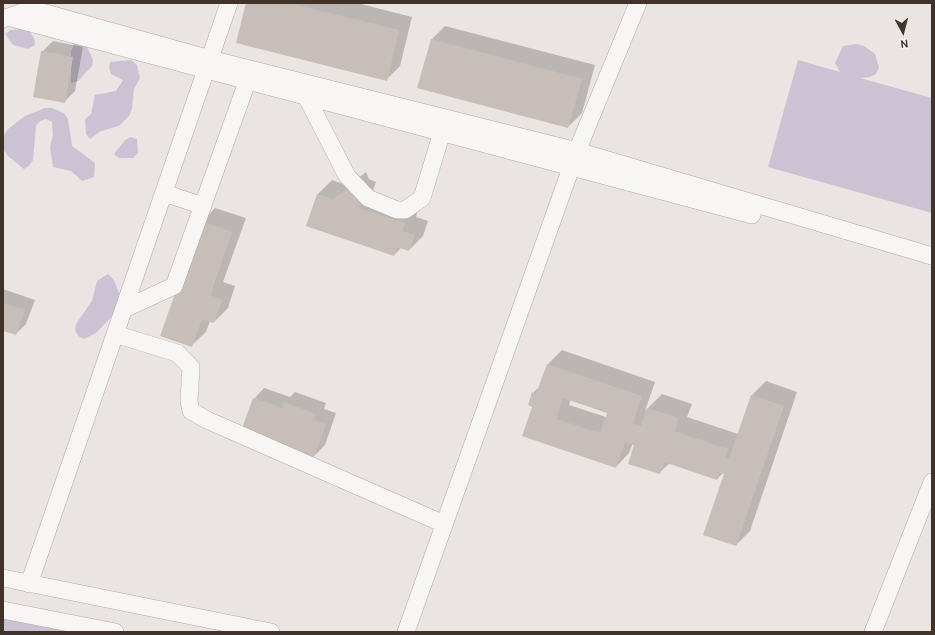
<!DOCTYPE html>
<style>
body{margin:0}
#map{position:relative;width:935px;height:635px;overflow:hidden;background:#eae4e2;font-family:Cabin,sans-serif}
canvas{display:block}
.frame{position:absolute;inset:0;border:4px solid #41332a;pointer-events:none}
.north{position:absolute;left:883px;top:12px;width:40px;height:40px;-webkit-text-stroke:3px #f7f3f1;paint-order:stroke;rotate:173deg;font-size:11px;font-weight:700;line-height:16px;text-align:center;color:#41332a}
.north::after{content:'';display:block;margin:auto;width:14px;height:18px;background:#41332a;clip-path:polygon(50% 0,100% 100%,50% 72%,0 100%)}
</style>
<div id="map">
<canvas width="935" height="635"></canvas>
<div class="frame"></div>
<div class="north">N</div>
</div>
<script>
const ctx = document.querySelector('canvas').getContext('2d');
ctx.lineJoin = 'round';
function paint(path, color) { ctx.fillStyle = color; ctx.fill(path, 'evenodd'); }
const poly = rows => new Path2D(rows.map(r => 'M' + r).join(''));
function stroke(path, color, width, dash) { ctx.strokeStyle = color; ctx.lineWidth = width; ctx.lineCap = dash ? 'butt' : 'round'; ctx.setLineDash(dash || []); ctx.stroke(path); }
const green = poly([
 [24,29,30,32,34,38,35,45,28,49,13,45,5,34,11,30],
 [77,38,87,47,93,60,92,66,78,81,71,83,71,51],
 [857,44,864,46,875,54,879,68,876,74,870,77,860,78,932,98,932,213,768,167,798,60,840,72,835,63,843,46],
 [131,60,137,65,140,78,134,89,132,109,129,116,119,126,101,131,90,139,86,134,85,119,91,114,95,95,116,91,123,80,111,74,109,68,110,62],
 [45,108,52,108,64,113,68,119,72,146,95,163,94,177,82,181,71,171,53,167,50,147,53,135,52,122,46,119,40,121,36,126,33,160,29,166,24,169,8,156,3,149,3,137,8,129,25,116],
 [131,137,137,139,138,153,133,158,119,158,114,154,125,140],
 [108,274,114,280,119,293,121,307,96,333,84,339,78,336,75,330,76,324,92,301,97,281],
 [3,615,118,632,3,632]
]);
const shadow = poly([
 [247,3,357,3,412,17,400,66,387,79],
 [445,26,595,65,582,113,568,127,431,40],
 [53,41,83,47,75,91,64,102,42,52],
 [366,172,369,179,376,182,372,194,418,209,416,217,428,221,423,236,409,250,402,247,394,255,307,226,318,194,332,180,348,186],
 [215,208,246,218,223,282,235,286,228,308,214,322,210,321,206,332,192,345,202,222],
 [3,289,35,300,26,324,16,334,3,330],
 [562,350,655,382,645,411,662,394,692,404,687,417,738,434,752,395,766,381,797,392,750,531,736,545,725,473,723,473,717,479,670,463,659,473,636,444,633,443,629,453,616,467,533,406,533,393,540,386,548,364],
 [571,399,608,412,606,417,569,405],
 [264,388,290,397,295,392,326,403,324,409,336,413,325,445,314,456,254,399]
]);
const building = poly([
 [246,3,288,3,399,30,387,81,236,43],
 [431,39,582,79,568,128,417,88],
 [41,51,73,57,65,103,33,97],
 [352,185,362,196,359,208,405,223,402,231,415,235,409,251,397,247,394,256,306,226,317,194,333,199],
 [201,221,232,232,210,295,222,300,214,323,202,319,192,347,160,336],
 [3,303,25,310,16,335,3,331],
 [547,364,642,396,633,423,641,426,647,408,679,418,674,431,728,449,725,458,729,459,751,395,784,406,736,546,703,535,724,474,720,473,717,480,664,462,660,474,628,464,634,445,625,442,616,468,522,436,532,407,528,405,532,392,536,394],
 [563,398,607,413,600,433,556,419],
 [253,398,282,408,284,402,316,414,314,420,326,424,314,457,241,431]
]);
const minor = poly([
 [8,17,752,215],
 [3,19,31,9,210,59,577,151,932,256],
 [307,98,347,176,368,198,397,210,405,210,422,198,445,122],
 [164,193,203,206],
 [124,309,174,286,247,82],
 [115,334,177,353,191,367,189,401,191,411,207,420,444,524],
 [3,578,271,632],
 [29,584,229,3],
 [3,610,115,632],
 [406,632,577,151,638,3],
 [873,632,932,482]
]);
paint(green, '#cbc3d4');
paint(shadow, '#0003');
paint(building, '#c7beb9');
stroke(minor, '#b4aba7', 18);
stroke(minor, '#f8f6f4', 17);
</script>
